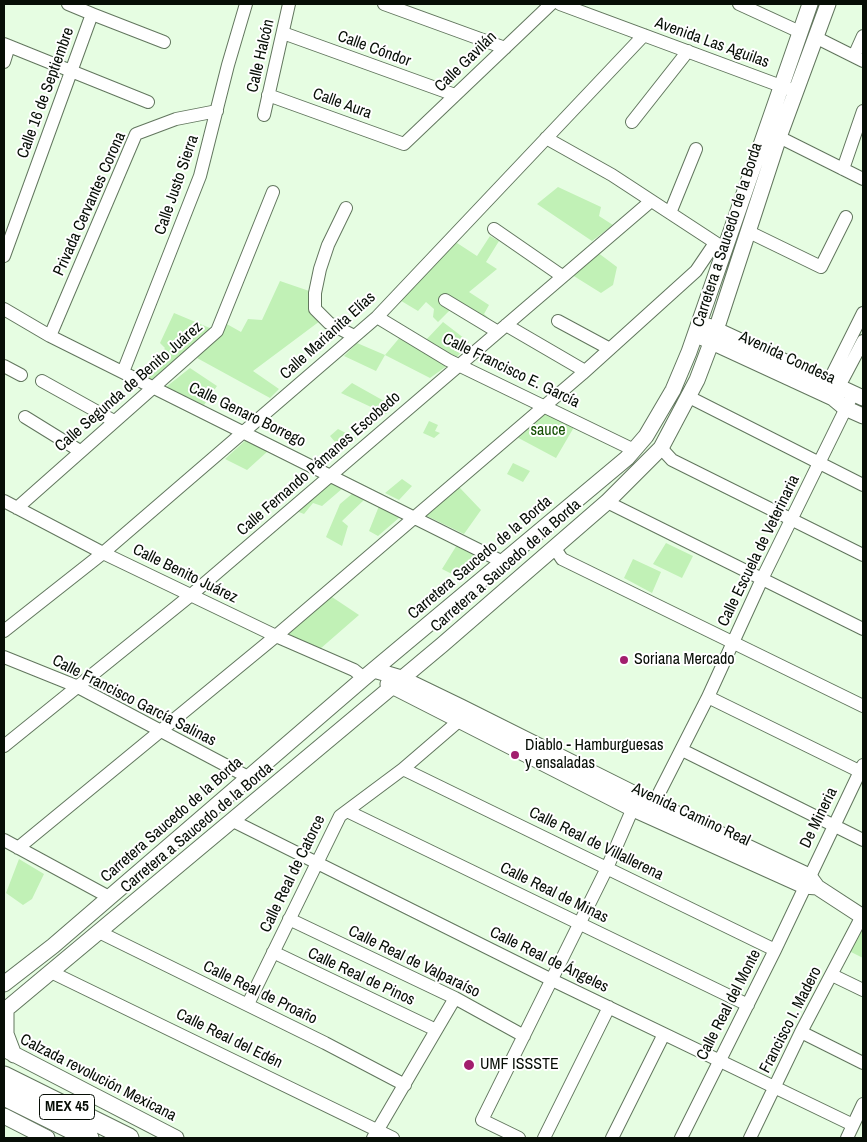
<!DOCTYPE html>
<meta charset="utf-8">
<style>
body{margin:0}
#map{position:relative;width:867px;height:1142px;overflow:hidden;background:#e6fde2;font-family:"Archivo Narrow",sans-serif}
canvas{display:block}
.frame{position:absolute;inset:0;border:5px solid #070e06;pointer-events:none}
</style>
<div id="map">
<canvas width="867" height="1142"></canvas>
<div class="frame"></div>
</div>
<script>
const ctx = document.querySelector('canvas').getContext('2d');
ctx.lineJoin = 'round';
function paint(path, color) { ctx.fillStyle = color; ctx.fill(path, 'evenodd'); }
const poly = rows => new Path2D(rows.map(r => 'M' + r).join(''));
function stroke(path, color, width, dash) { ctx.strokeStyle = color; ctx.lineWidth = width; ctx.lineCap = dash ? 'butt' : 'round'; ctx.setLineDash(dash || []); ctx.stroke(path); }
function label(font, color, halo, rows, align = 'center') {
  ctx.font = font + ' "Archivo Narrow",sans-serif'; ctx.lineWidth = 4; ctx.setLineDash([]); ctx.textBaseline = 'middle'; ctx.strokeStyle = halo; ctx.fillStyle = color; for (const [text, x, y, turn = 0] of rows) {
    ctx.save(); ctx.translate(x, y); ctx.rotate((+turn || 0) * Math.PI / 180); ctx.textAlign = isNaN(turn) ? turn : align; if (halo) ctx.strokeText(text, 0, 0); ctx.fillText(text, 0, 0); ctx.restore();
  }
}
const green = poly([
 [558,187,601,207,599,216,613,225,592,241,537,204],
 [490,236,499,241,486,262,497,269,469,292,489,305,484,314,491,320,489,323,451,309,438,322,433,317,434,309,426,302,418,311,398,299,452,244,457,243,477,256],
 [597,252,617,267,613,285,601,293,569,273],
 [280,281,315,293,324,318,253,371,279,389,270,398,197,358,225,323,241,332,248,319,262,320],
 [174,313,217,331,159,385,143,373,165,348,160,343],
 [443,322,469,342,457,357,425,341],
 [401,336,448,365,430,378,385,355,376,371,344,356,357,343,385,355],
 [190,368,217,386,204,405,166,387],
 [352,383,393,406,386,414,341,393],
 [544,406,577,422,556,458,511,434],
 [429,421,438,425,435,431,440,433,434,438,423,433],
 [338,429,356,438,340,448,330,436],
 [247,439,268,451,247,470,225,459],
 [513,463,530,471,523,482,507,474],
 [331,475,343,488,322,506,313,503,304,514,291,509],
 [402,479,412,486,399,500,385,493],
 [460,488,481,510,464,534,425,515,453,489],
 [353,493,365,499,342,521,348,526,342,546,326,537,340,504],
 [379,506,400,517,378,536,369,531],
 [460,540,483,552,469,561,476,568,464,580,442,569],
 [666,543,693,556,682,578,653,564],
 [633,559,661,572,652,593,624,578],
 [326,593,359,615,320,649,281,631],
 [19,859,44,874,32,899,23,905,6,893],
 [863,917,863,958,845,949]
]);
const minor = poly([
 [68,4,92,14],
 [384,4,505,48],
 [560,4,789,89],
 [739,4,800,32],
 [283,33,455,95],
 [817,38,863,61],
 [4,44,148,102],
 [854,56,863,36],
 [4,62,9,46],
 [268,95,404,144,551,4],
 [264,115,289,4],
 [632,122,688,51],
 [779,137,863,179],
 [546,138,612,175,722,247],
 [843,169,863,111],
 [346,208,328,245,320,269,315,293,315,309,329,323,354,336],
 [670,213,696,149],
 [494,229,562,276],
 [749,232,821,267,846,217],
 [4,256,92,14,164,42],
 [445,300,498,332],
 [4,309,50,336,503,562],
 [377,317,448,360,634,450],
 [558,321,610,349],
 [506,325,585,371],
 [50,336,136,134,176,119,217,111],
 [4,366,21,375],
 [123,372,200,176,228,65,246,4],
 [42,381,114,421],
 [824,391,863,313],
 [835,394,863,341],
 [689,397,863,485],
 [25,417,80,451],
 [661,448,672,460,863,555],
 [4,501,103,553,276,636,354,670,364,678],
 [607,502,863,629],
 [17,508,217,331,273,192],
 [554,547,562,559,863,706],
 [4,631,103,553,377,317,644,35],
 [4,657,76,686,248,777],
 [708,697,863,773],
 [4,746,191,595,651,201],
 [682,750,863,840],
 [403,769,775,950],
 [347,811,748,1005],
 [650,811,708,697,762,579,850,400],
 [233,821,552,980,853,1125],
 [4,840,109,897],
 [18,848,276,636,582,374,696,271,715,243],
 [289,919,455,998,524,1036],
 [99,932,325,1043,405,1085],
 [273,952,436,1030],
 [51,972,393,1138],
 [832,975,863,990],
 [248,1004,340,816,403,769,460,720],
 [801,1032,863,1063],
 [373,1138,455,998],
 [519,1138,482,1120,607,868,636,801],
 [544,1138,609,1007],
 [612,1138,664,1034],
 [681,1138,775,950,863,765],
 [750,1138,801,1032,862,916],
 [847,1138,863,1104]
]);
const tertiary = poly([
 [708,326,863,398],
 [703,338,833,398,845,408,863,416],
 [374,670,401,678,461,707,637,795,809,876,817,887,863,917],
 [388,684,633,809,804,886,817,887],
 [4,984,53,946,364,678,627,458,646,436,673,390,689,352,810,4],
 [6,1008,6,1034,14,1055],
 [4,1011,442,645,607,502,661,448,697,380,716,330,779,137,828,4],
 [4,1049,176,1138],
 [4,1116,47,1138]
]);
const primary = poly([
 [4,1076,129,1138],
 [4,1096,89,1138]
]);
const markers = [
 [624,660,5,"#a21e6d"],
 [515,755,5,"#a21e6d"],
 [469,1065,6,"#a21e6d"]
];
const shields = [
 [67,1107,55]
];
const shieldNames = [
 ["MEX 45",67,1107]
];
const streetNames = [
 ["Avenida Las Aguilas",712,43,20],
 ["Calle Cóndor",374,49,20],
 ["Calle Halcón",261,56,-77],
 ["Calle Gavilán",466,62,-44],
 ["Calle 16 de Septiembre",46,93,-70],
 ["Calle Aura",342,104,20],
 ["Calle Justo Sierra",177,185,-71],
 ["Privada Cervantes Corona",90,204,-66],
 ["Carretera a Saucedo de la Borda",728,235,-72],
 ["Calle Marianita Elías",328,336,-42],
 ["Avenida Condesa",787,358,25],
 ["Calle Francisco E. García",511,371,26],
 ["Calle Segunda de Benito Juárez",129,387,-41],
 ["Calle Genaro Borrego",247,415,26],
 ["Calle Fernando Pámanes Escobedo",319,464,-41],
 ["Calle Escuela de Veterinaria",759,551,-64],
 ["Carretera Saucedo de la Borda",480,558,-40],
 ["Carretera a Saucedo de la Borda",506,566,-41],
 ["Calle Benito Juárez",185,574,26],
 ["Calle Francisco García Salinas",134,701,27],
 ["Avenida Camino Real",691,815,25],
 ["De Mineria",819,818,-64],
 ["Carretera Saucedo de la Borda",172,820,-41],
 ["Carretera a Saucedo de la Borda",197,828,-40],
 ["Calle Real de Villallerena",596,844,26],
 ["Calle Real de Catorce",293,874,-64],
 ["Calle Real de Minas",554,893,26],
 ["Calle Real de Ángeles",549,960,26],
 ["Calle Real de Valparaíso",414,962,26],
 ["Calle Real de Pinos",361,977,25],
 ["Calle Real de Proaño",260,993,26],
 ["Calle Real del Monte",729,1005,-63],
 ["Francisco I. Madero",791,1020,-63],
 ["Calle Real del Edén",229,1039,26],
 ["Calzada revolución Mexicana",98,1078,27]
];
const parkNames = [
 ["sauce",548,431]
];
const poiNames = [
 ["Soriana Mercado",634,660],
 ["Diablo - Hamburguesas",525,746],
 ["y ensaladas",525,764],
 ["UMF ISSSTE",480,1065]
];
paint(green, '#c1f1b6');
stroke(minor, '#62765e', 14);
stroke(tertiary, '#62765e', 17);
stroke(primary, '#62765e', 21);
stroke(minor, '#fff', 12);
stroke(tertiary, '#fff', 15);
stroke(primary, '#fff', 19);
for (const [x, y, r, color] of markers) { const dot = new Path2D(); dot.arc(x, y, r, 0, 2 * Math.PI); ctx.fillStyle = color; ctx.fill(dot); stroke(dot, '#fff', 2); }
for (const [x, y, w] of shields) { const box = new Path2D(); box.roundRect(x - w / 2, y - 12.5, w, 25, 4); ctx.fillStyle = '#fff'; ctx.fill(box); stroke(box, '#070e06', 1); }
label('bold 15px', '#070e06', null, shieldNames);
label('16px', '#070e06', '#fff', streetNames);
label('16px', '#144f02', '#fff', parkNames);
label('16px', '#070e06', '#fff', poiNames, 'left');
</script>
